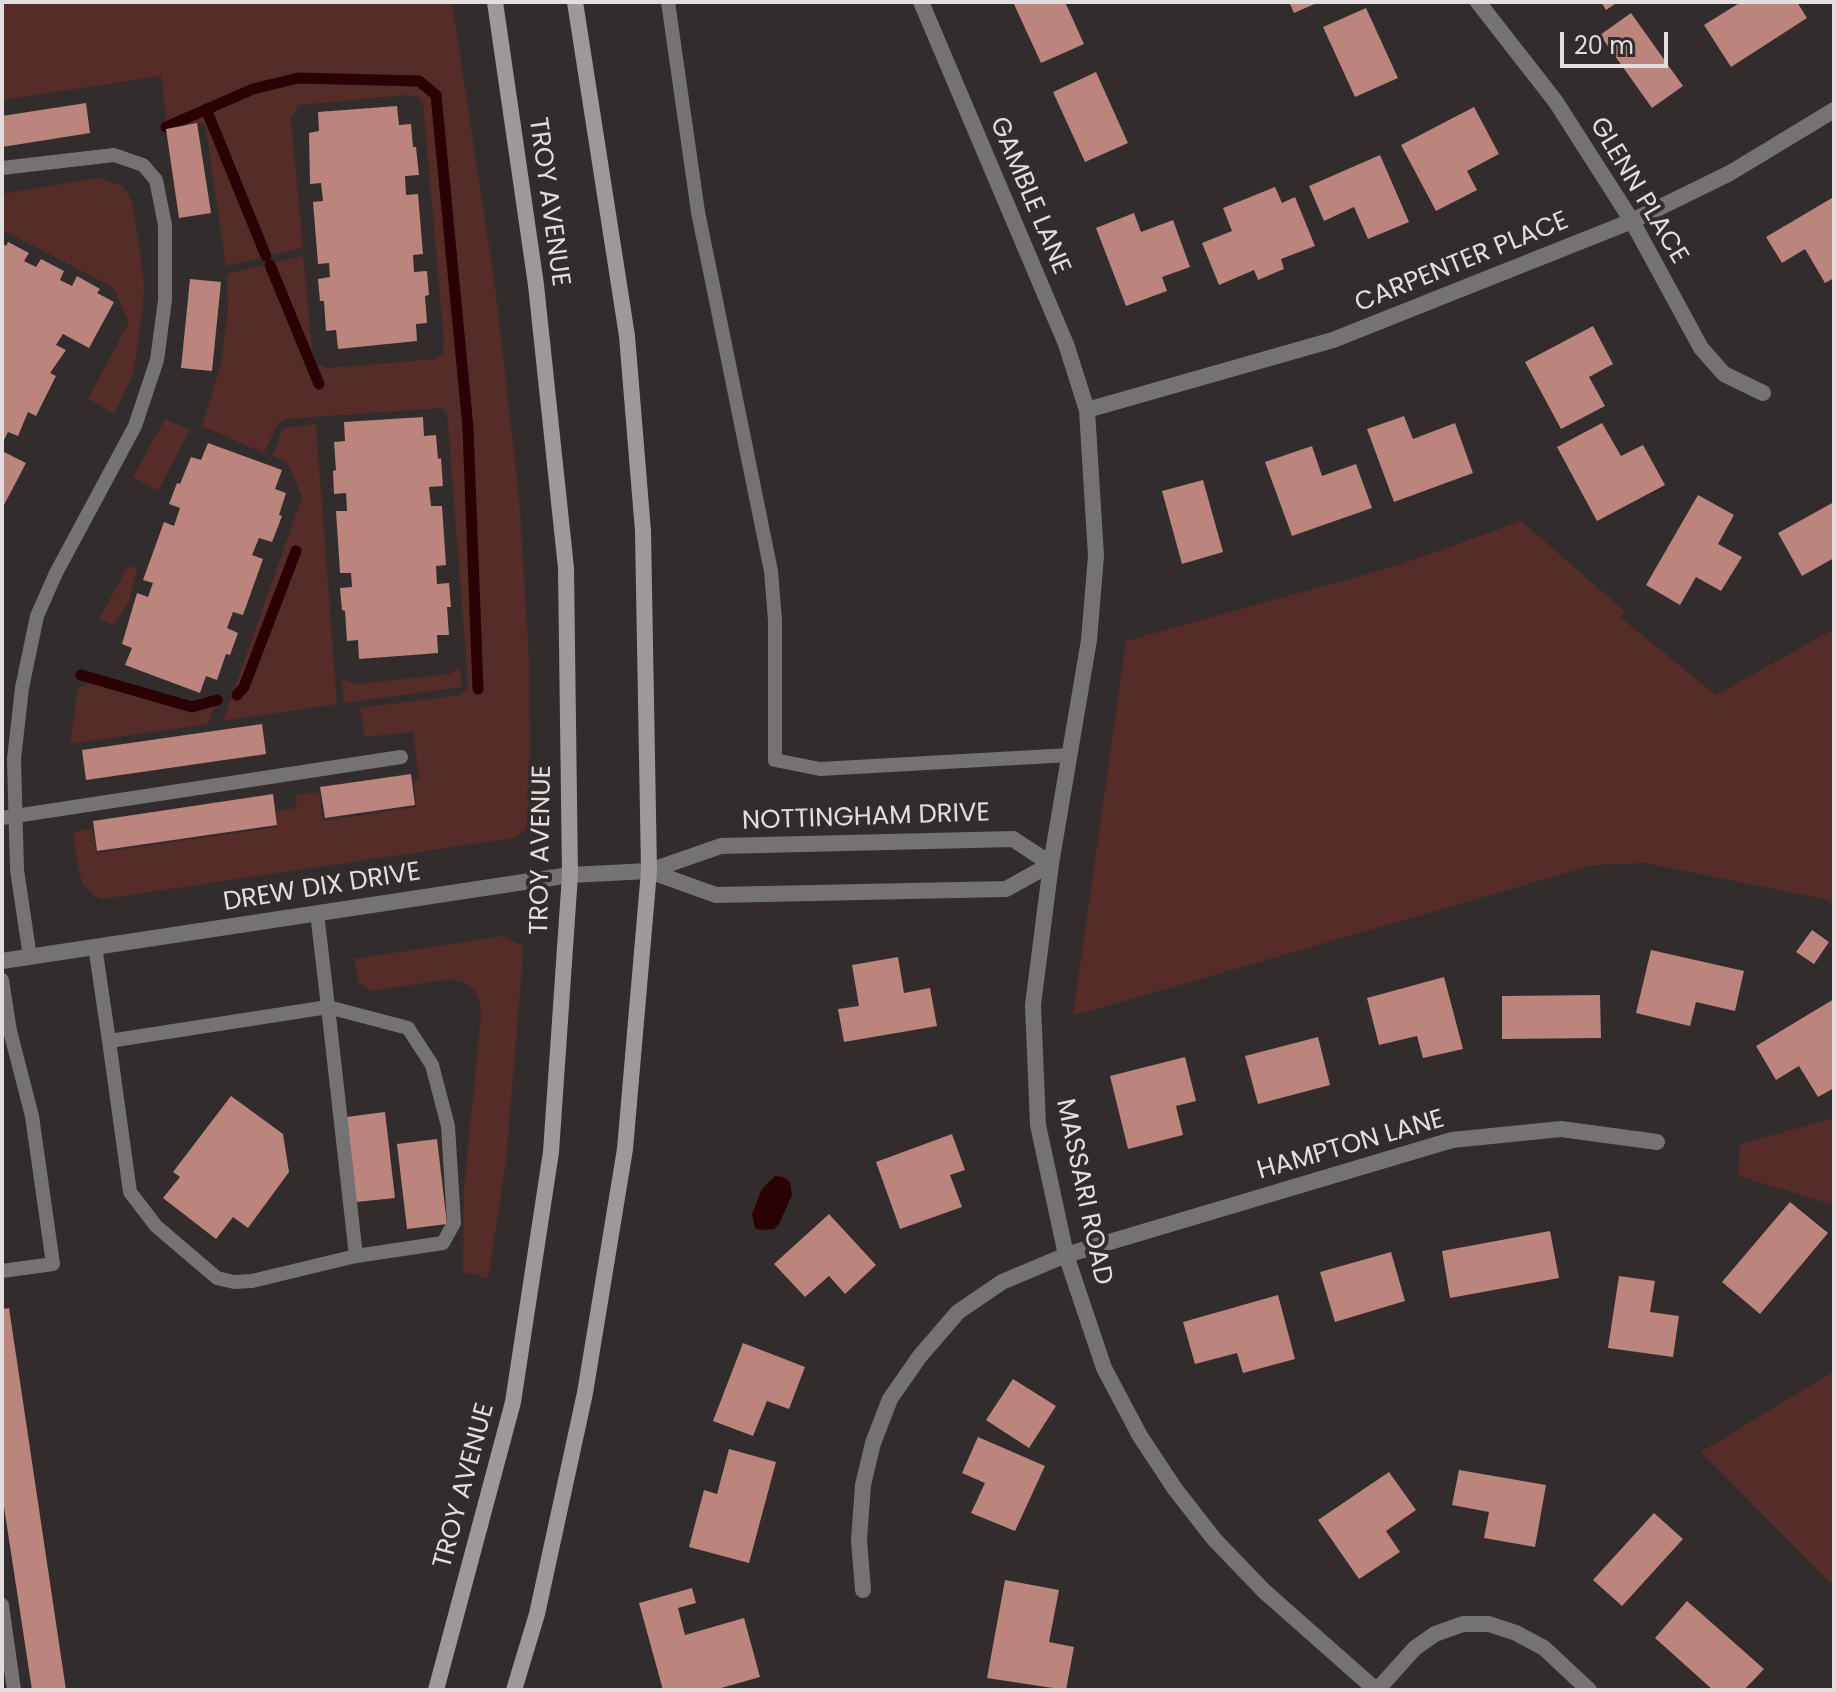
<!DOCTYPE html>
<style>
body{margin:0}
#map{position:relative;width:1836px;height:1692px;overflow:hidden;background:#322c2c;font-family:Poppins,sans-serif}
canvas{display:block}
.frame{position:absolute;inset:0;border:4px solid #e1dedd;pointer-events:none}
.scale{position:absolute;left:1560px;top:32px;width:108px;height:36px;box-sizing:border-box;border:4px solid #e1dedd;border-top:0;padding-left:10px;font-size:24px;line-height:28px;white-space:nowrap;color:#e1dedd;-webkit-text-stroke:6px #322c2c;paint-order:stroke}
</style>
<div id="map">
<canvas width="1836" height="1692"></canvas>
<div class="frame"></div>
<div class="scale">20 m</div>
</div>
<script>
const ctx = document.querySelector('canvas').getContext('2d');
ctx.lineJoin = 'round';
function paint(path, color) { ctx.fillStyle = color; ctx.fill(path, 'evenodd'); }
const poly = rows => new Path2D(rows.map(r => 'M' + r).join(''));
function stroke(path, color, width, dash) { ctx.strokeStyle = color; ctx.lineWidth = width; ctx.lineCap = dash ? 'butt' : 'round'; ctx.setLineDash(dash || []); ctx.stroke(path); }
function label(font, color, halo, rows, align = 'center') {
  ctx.font = font + ' Poppins,sans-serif'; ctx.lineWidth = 8; ctx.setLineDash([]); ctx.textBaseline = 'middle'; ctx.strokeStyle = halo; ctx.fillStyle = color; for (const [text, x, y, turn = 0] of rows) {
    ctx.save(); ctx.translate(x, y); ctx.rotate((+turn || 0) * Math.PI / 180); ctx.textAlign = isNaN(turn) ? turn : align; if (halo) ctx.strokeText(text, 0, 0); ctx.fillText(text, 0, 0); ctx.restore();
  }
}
const green = poly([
 [2,2,452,2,495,286,519,495,529,658,530,821,526,830,514,838,102,899,93,895,83,885,79,871,73,832,92,829,97,853,277,827,276,811,297,808,295,795,319,792,323,821,416,807,413,780,419,779,413,732,365,737,360,708,459,695,466,690,468,683,447,412,441,408,285,419,278,423,264,453,202,426,221,364,228,309,227,274,303,256,313,358,318,364,328,368,435,359,443,353,444,342,423,103,418,97,408,95,298,105,291,119,303,248,226,266,205,123,172,127,167,123,161,76,2,100],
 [98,178,122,186,129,195,134,211,144,282,143,308,133,375,114,414,88,399,129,322,113,287,2,230,2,194],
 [165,419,190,430,158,491,133,477],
 [316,424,337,704,223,721,302,497,287,462,272,456,283,428],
 [1521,521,1625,611,1620,617,1716,695,1834,629,1834,909,1828,900,1646,863,1594,865,1073,1016,1126,641,1399,565],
 [128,566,137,569,129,601,114,625,99,619],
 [460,668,462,687,344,703,342,679,358,684,449,674],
 [91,682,194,711,215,705,208,724,70,744,78,688],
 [503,936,523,946,523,955,506,1163,488,1278,463,1272,464,1188,481,1015,479,999,474,989,463,982,449,979,372,991,359,983,354,959],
 [1834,1118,1834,1205,1738,1176,1740,1144],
 [1834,1371,1834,1587,1701,1452]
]);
const water = poly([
 [775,1176,783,1177,790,1182,792,1195,779,1224,774,1229,761,1230,755,1228,752,1214,762,1189]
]);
const stream = poly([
 [206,109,266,256],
 [166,127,253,89,298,78,419,81,436,95,468,428,478,689],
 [270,265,319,384],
 [81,675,192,707,217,700],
 [237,695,244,687,296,551]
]);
const building = poly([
 [1013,2,1065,2,1084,44,1041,63],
 [1289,2,1319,2,1294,13],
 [1601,2,1618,2,1606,10],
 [1741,2,1797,2,1807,18,1731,67,1704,25],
 [1366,8,1398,78,1355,97,1323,27],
 [1631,13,1683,86,1652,108,1600,35],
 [1096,72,1128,143,1085,162,1053,92],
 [86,103,90,133,2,147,2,116],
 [397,106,399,125,411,124,413,147,416,147,419,175,405,176,406,195,418,194,423,254,413,255,414,272,427,271,429,295,425,296,427,323,416,324,417,341,338,349,336,330,326,331,324,301,320,301,318,279,330,277,329,263,318,264,313,202,323,201,321,183,310,184,309,133,319,131,318,112],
 [1474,107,1499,154,1467,171,1477,190,1436,211,1401,145],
 [197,123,211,213,179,218,166,129],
 [1380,155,1409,222,1368,239,1354,207,1324,221,1309,186],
 [1275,187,1282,203,1295,197,1315,246,1281,259,1284,269,1258,280,1254,270,1219,285,1202,243,1232,231,1223,208],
 [1832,198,1834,278,1825,283,1805,249,1782,263,1766,237],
 [1134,213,1141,232,1173,220,1190,267,1162,277,1167,291,1126,306,1096,228],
 [8,242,29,253,24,261,36,267,41,259,64,271,60,280,72,286,77,276,100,289,97,293,114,302,89,348,63,334,56,345,66,350,50,373,56,376,36,416,28,412,18,436,8,432,2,444,2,243,6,246],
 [190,279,221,282,212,371,181,368],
 [1593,326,1613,364,1589,377,1605,406,1561,429,1525,362],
 [1404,416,1413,439,1455,423,1473,473,1394,502,1367,429],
 [423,417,424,436,436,435,438,459,441,458,443,486,429,487,431,506,442,506,446,565,436,566,437,584,449,583,451,607,447,607,449,635,437,635,438,653,359,659,358,640,347,641,345,611,342,610,340,588,352,587,351,573,340,573,336,511,347,511,346,493,334,494,333,471,336,470,334,442,345,441,344,422],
 [1602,423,1621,456,1643,445,1665,485,1597,521,1557,447],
 [208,443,282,470,275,489,286,493,279,515,282,516,272,542,259,538,252,555,263,559,243,615,233,612,227,628,238,633,230,655,226,654,217,680,206,676,200,693,125,665,132,648,122,644,137,593,148,597,153,583,143,580,164,522,174,526,180,508,169,504,177,483,180,484,191,457,201,460],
 [1312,446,1322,476,1356,464,1372,508,1292,536,1265,462],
 [2,451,26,463,4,505,2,504],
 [1203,480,1223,552,1182,564,1162,491],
 [1698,495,1734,515,1718,544,1742,557,1721,591,1696,577,1680,605,1646,585],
 [1834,502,1834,558,1802,576,1778,533],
 [262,724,266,754,86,780,82,750],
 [411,774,415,805,325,818,320,787],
 [273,794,277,825,97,851,93,821],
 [1812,930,1829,942,1814,964,1796,952],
 [1651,950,1744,971,1735,1011,1696,1002,1690,1026,1636,1013],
 [898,957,904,993,930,988,937,1026,844,1042,838,1009,859,1006,852,965],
 [1444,977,1463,1049,1423,1058,1417,1036,1379,1045,1367,998],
 [1600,995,1601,1038,1502,1039,1502,996],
 [1834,999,1834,1088,1818,1097,1799,1066,1776,1080,1756,1046],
 [1318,1037,1330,1085,1258,1104,1245,1056],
 [1185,1057,1196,1101,1176,1106,1183,1135,1128,1149,1110,1076],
 [231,1096,283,1134,289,1172,248,1228,233,1217,216,1239,163,1198,180,1177,173,1172],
 [385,1112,395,1198,356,1202,346,1117],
 [952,1134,965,1170,950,1175,962,1207,900,1229,876,1162],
 [437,1139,447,1224,407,1229,397,1144],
 [1790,1202,1828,1233,1760,1314,1722,1282],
 [829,1214,876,1265,845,1294,829,1276,805,1297,774,1264],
 [1550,1231,1559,1278,1450,1298,1442,1251],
 [1391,1252,1405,1301,1335,1322,1320,1272],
 [1619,1276,1655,1281,1650,1312,1679,1316,1673,1357,1608,1348],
 [1278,1295,1295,1359,1243,1373,1237,1353,1195,1364,1183,1322],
 [9,1308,66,1690,32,1690,2,1494,2,1309],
 [743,1343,805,1367,789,1409,767,1401,753,1436,713,1421],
 [1013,1379,1056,1406,1029,1448,986,1420],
 [978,1437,1045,1466,1015,1531,971,1513,985,1483,962,1473],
 [729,1449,776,1462,749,1563,689,1547,704,1490,717,1494],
 [1459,1470,1546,1485,1535,1547,1484,1538,1489,1512,1452,1505],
 [1389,1472,1416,1510,1386,1531,1400,1552,1359,1579,1318,1520],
 [1654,1513,1683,1539,1622,1606,1593,1580],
 [1005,1580,1059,1590,1049,1642,1074,1647,1066,1690,987,1678],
 [692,1588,696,1603,678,1608,685,1635,744,1618,760,1677,714,1690,663,1690,639,1603],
 [1687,1601,1764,1669,1744,1690,1713,1690,1655,1638]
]);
const service = poly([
 [668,2,698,212,771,571,775,620,775,760,820,769,1070,755],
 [2,168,114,155,143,165,156,180,165,225,165,300,157,360,135,426,56,573,37,616,22,688,14,759,17,870,30,957],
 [2,818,401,757],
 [95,946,109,1041,328,1007,317,913],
 [2,980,10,1031,32,1116,53,1264,2,1271],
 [109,1041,130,1192,156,1226,217,1278,234,1282,252,1281,356,1256,328,1007,408,1028,432,1065,448,1126,454,1223,443,1243,356,1256],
 [2,1605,14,1690]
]);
const minor = poly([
 [921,2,1066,344,1087,410,1096,556,1089,640,1051,864,1033,1005,1038,1125,1066,1255,1104,1368,1140,1436,1175,1489,1214,1539,1264,1591,1376,1690],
 [1478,2,1556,102,1632,221,1701,348,1724,374,1763,393],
 [1087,410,1333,340,1632,221,1730,173,1834,110],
 [2,961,570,875,649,871,721,846,1013,839,1051,864,1006,889,716,895,649,871],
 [863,1590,859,1540,863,1485,873,1443,890,1399,920,1356,958,1312,1002,1282,1066,1255,1452,1140,1561,1129,1657,1142],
 [1377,1690,1415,1648,1435,1634,1463,1624,1489,1624,1516,1633,1544,1648,1589,1690]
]);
const secondary = poly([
 [436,1690,513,1402,551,1152,570,875,566,568,536,285,495,2],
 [514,1690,537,1614,585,1393,625,1149,649,871,643,531,627,336,575,2]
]);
const streetNames = [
 ["GLENN PLACE",1638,191,59],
 ["GAMBLE LANE",1029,196,67],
 ["TROY AVENUE",548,202,82],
 ["CARPENTER PLACE",1462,263,-22],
 ["NOTTINGHAM DRIVE",866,818,-2],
 ["TROY AVENUE",542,850,-89],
 ["DREW DIX DRIVE",322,888,-9],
 ["HAMPTON LANE",1351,1146,-16],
 ["MASSARI ROAD",1083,1192,78],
 ["TROY AVENUE",465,1486,-75]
];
paint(green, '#552c28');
paint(water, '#2b0203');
stroke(stream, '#2b0203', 11);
paint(building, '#bb847d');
stroke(service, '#757272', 14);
stroke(minor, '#757272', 16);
stroke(secondary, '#9d9998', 16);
label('26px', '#e1dedd', '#322c2c', streetNames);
</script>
